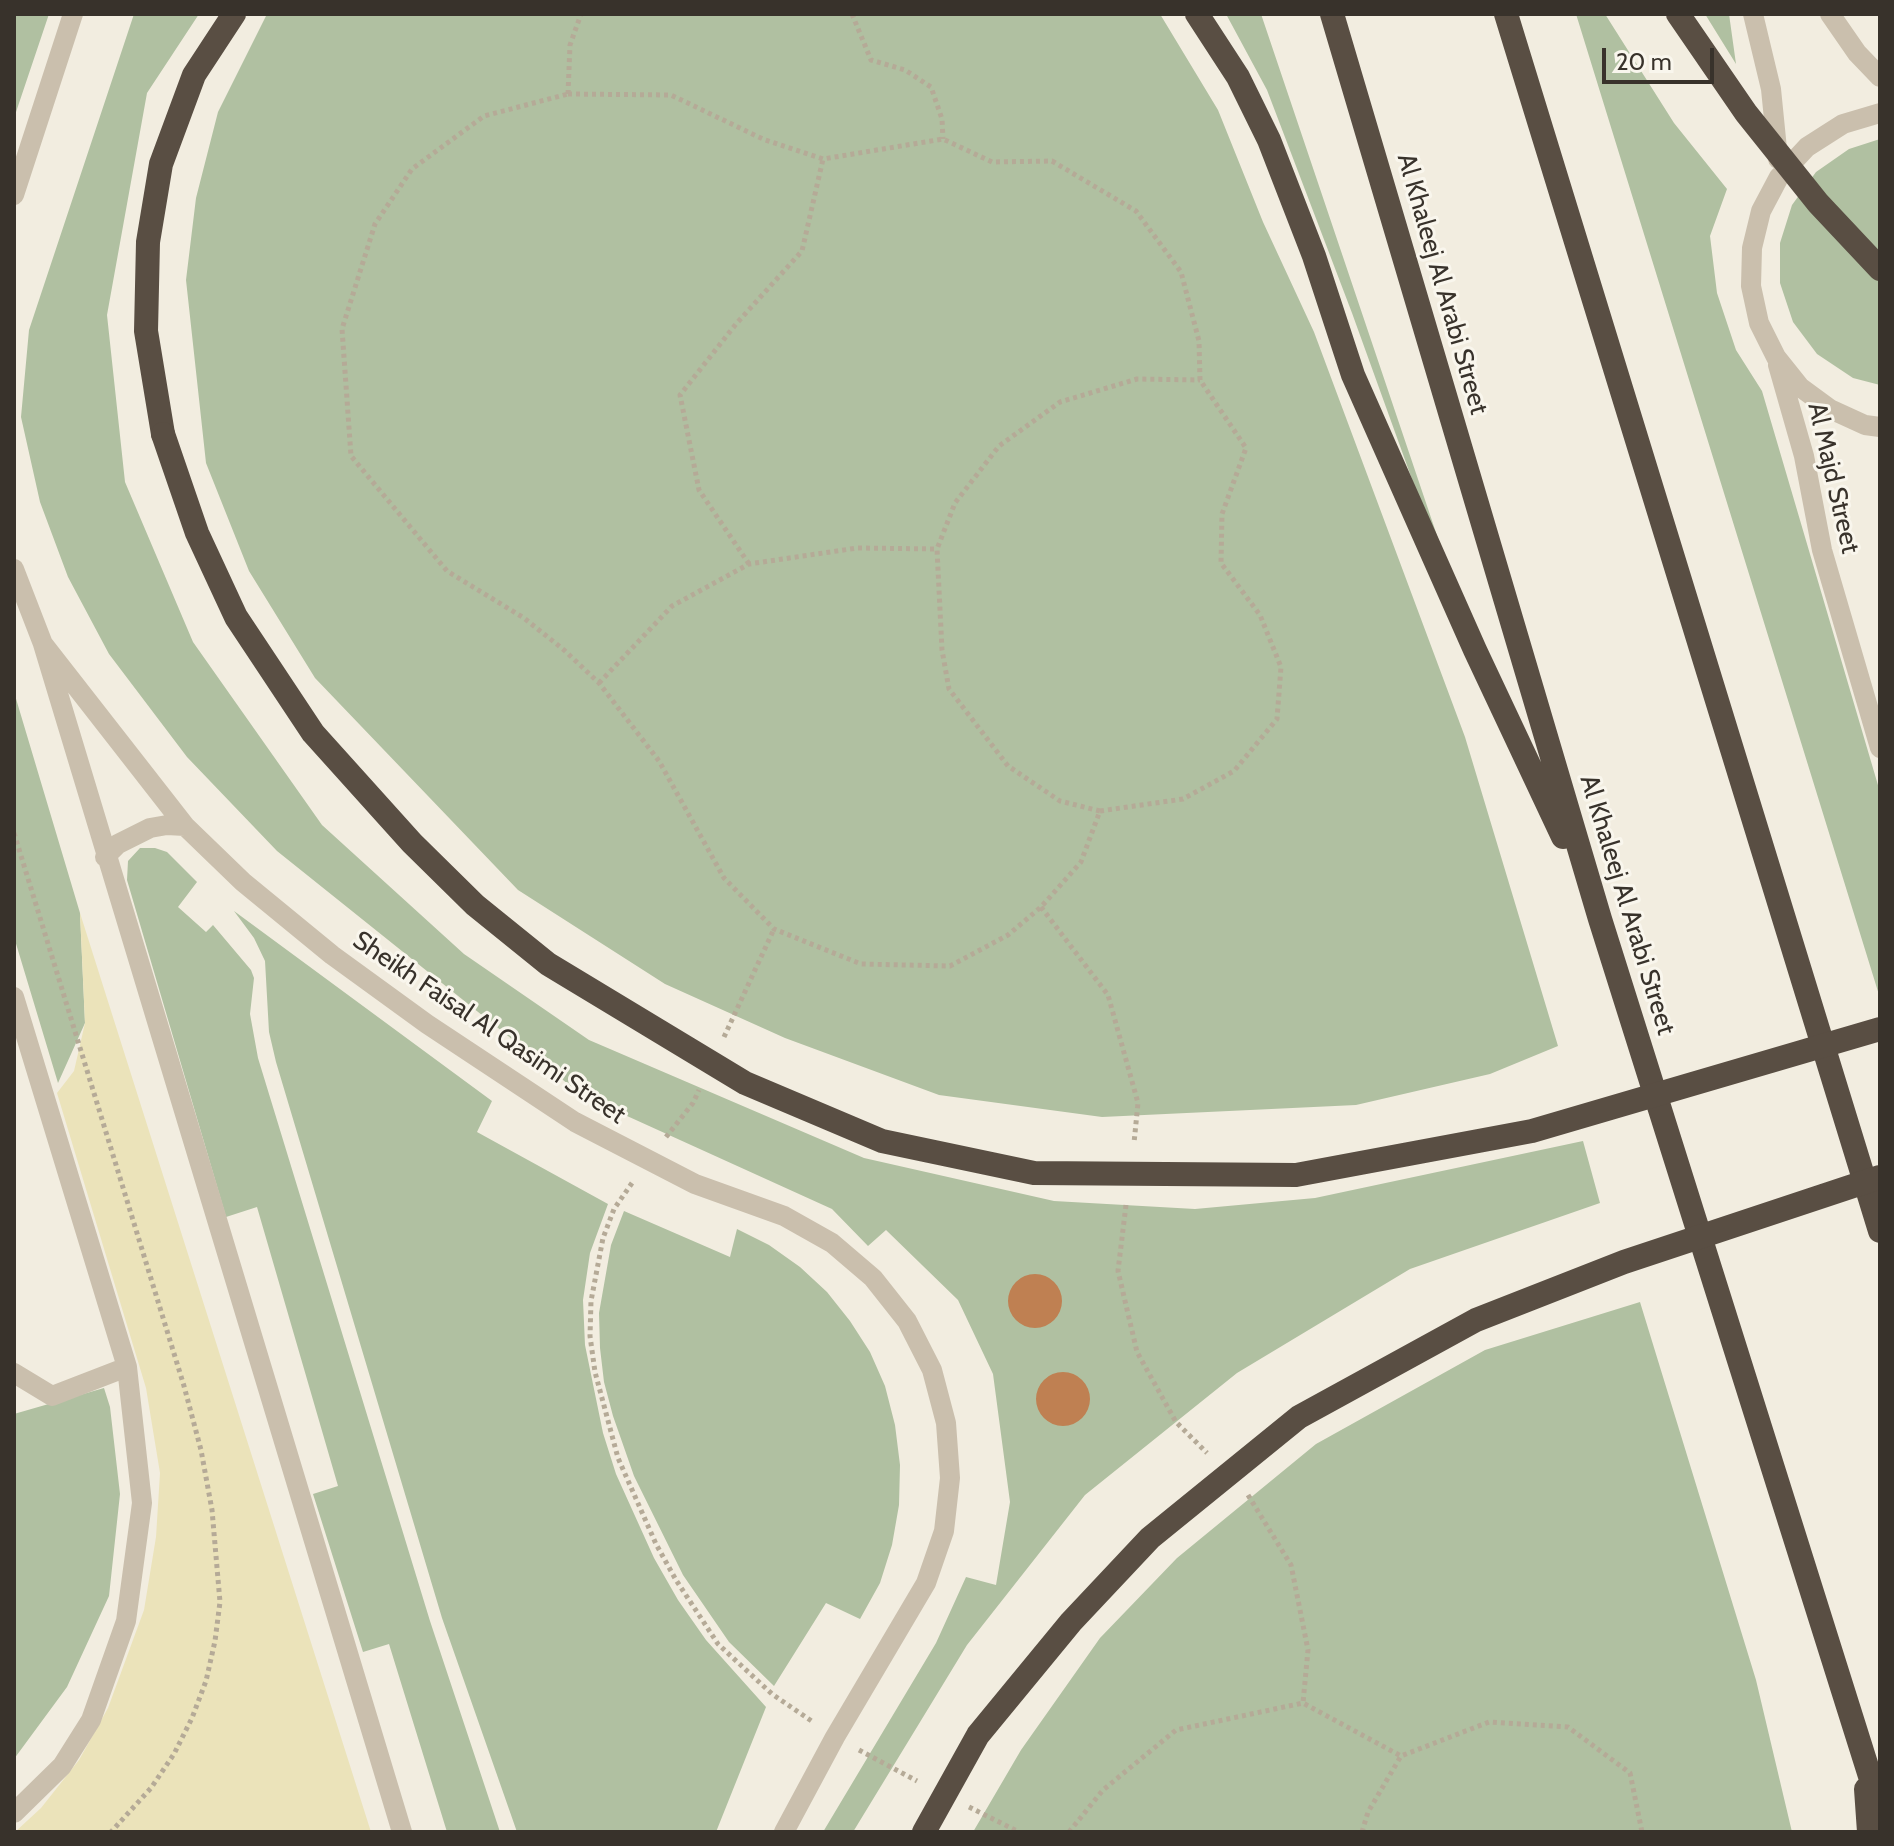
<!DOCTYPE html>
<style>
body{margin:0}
#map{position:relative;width:1894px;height:1846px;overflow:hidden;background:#f2ede0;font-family:Cabin,sans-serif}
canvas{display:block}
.frame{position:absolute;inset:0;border:16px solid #38322b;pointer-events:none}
.scale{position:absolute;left:1602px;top:48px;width:112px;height:36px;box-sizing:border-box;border:4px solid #38322b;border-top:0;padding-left:10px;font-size:24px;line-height:28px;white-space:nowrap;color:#38322b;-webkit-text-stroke:6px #f9f6ed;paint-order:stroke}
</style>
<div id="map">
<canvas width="1894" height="1846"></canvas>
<div class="frame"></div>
<div class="scale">20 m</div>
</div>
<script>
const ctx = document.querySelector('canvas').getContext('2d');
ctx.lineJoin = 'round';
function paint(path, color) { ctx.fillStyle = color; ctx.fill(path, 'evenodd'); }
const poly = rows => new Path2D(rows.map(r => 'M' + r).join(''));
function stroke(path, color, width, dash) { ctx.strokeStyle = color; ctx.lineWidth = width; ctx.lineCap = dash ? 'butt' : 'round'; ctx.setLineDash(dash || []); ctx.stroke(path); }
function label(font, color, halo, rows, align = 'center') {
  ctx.font = font + ' Cabin,sans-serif'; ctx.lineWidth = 6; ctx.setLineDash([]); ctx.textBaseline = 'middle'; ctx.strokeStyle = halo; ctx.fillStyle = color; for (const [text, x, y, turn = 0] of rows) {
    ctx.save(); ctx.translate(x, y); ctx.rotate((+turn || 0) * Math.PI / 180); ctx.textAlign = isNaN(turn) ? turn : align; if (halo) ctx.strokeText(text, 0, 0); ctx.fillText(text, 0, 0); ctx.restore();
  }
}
const green = poly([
 [14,14,49,14,14,118],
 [134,14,199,14,147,93,107,315,125,482,193,642,322,825,464,954,589,1040,864,1158,1054,1201,1195,1209,1315,1198,1583,1141,1600,1203,1410,1269,1237,1373,1085,1495,967,1645,853,1832,823,1832,936,1643,966,1577,996,1585,1010,1502,993,1374,958,1300,886,1230,868,1246,832,1209,583,1096,277,851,187,757,109,654,68,577,40,502,21,417,29,330],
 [267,14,1160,14,1218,110,1263,222,1314,332,1465,737,1558,1046,1490,1074,1356,1105,1102,1117,939,1095,785,1038,665,984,518,890,315,678,249,571,206,463,186,280,196,198,218,112],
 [1226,14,1261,14,1450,574,1413,482,1352,313,1267,90],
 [1576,14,1605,14,1674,123,1727,189,1710,236,1717,293,1736,350,1762,391,1880,792,1880,998],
 [1705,14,1729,14,1736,64],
 [1880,139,1880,385,1853,378,1817,354,1793,322,1780,283,1780,243,1792,205,1816,172,1849,149],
 [14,692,80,913,85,1023,58,1083,14,937],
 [140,848,155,848,167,852,197,882,178,907,206,932,213,925,251,970,254,978,250,1014,258,1058,430,1621,500,1832,447,1832,389,1644,363,1652,313,1494,338,1486,257,1207,226,1217,127,880,128,861],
 [234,911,492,1101,477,1132,608,1204,590,1253,583,1300,585,1345,603,1433,616,1474,654,1558,678,1600,706,1640,766,1707,716,1832,517,1832,442,1618,276,1062,269,1032,265,961,254,938],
 [624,1211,730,1257,737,1229,769,1245,800,1267,827,1292,850,1321,870,1352,885,1386,895,1425,900,1465,899,1505,892,1545,880,1583,860,1619,826,1603,774,1686,729,1642,683,1575,634,1476,613,1416,604,1382,600,1348,599,1313,611,1245],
 [1640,1302,1756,1680,1792,1832,973,1832,1021,1750,1100,1638,1177,1558,1316,1444,1485,1350],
 [104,1388,110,1407,120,1494,109,1596,67,1687,14,1759,14,1414]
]);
const sand = poly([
 [80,913,371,1832,15,1832,41,1808,79,1760,108,1708,144,1610,156,1537,160,1473,146,1388,57,1093,74,1071,85,1023]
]);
const building = poly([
 '1008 1301a27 27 0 1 1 54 0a27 27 0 1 1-54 0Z',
 '1036 1399a27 27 0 1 1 54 0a27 27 0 1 1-54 0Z'
]);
const path = poly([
 [852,14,871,60,905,70,931,87,942,119,943,139],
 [568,94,671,95,765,140,823,159,943,139,992,162,1052,161,1136,211,1181,272,1199,341,1200,380,1246,448,1222,514,1221,563,1260,615,1281,667,1277,719,1234,771,1183,799,1100,811,1081,862,1041,907,1008,935,950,966,861,964,774,929,724,878,659,761,599,683,564,650,524,618,447,571,351,456,342,329,375,224,412,169,484,116,568,94],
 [568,94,570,45,581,14],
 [749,564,699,490,680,395,736,324,802,251,823,159],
 [599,683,672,606,749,564,857,548,937,549],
 [1100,811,1060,801,1008,766,949,689,942,650,937,549,955,503,999,446,1060,402,1137,379,1200,380],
 [14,833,184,1386,201,1450,212,1510,220,1602,215,1641,206,1681,192,1718,174,1754,151,1788,111,1832],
 [1041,907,1108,995,1138,1103,1134,1143],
 [724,1037,774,929],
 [666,1137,693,1103,699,1090],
 [632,1183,614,1209,603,1238,591,1301,590,1336,595,1372,618,1458,656,1544,676,1580,718,1644,772,1694,813,1722],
 [1126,1205,1118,1271,1137,1352,1176,1422,1207,1453],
 [1248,1495,1291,1565,1308,1650,1303,1703],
 [859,1750,917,1781],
 [969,1807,1019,1832],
 [1069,1832,1103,1790,1176,1730,1303,1703,1401,1756,1489,1722,1568,1727,1630,1773,1642,1832],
 [1362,1832,1368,1812,1401,1756]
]);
const minor = poly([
 [1753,14,1771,89,1778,159],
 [1830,14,1857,53,1880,77],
 [1880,113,1843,124,1807,147,1779,177,1761,211,1752,248,1751,286,1759,323,1776,357,1800,387,1830,409,1865,425,1880,427],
 [14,195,73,14],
 [1778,365,1804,456,1822,550,1880,748],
 [14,569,43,644,402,1832],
 [43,644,185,826,243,882,332,955,427,1024,575,1122,695,1184,784,1216,832,1243,873,1278,907,1321,932,1370,946,1423,950,1478,944,1531,926,1583,835,1737,784,1832],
 [105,857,118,844,150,828,167,825,185,826],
 [14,997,127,1367,142,1503,126,1621,91,1720,62,1766,14,1813],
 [14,1373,52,1396,127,1367]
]);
const highway = poly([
 [1197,14,1238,77,1269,140,1314,256,1353,375,1475,650,1563,837],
 [1332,14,1600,919,1880,1808],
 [1506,14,1880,1231],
 [163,434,146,331,148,242,161,164,194,75,234,14],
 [1866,1789,1869,1832]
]);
const highwayBridge = poly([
 [1678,14,1746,113,1818,203,1880,269],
 [163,434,197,533,236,617,313,733,412,843,475,905,548,964,745,1083,882,1141,1034,1173,1296,1175,1532,1131,1880,1029],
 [924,1832,978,1735,1071,1622,1150,1538,1299,1417,1476,1320,1624,1262,1880,1177]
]);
const streetNames = [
 ["Al Khaleej Al Arabi Street",1442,284,74],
 ["Al Majd Street",1833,478,77],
 ["Al Khaleej Al Arabi Street",1627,905,73],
 ["Sheikh Faisal Al Qasimi Street",489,1028,34]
];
paint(green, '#b0c0a1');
paint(sand, '#ebe3ba');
paint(building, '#bf8052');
stroke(path, '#b5aa97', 5, [4, 4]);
stroke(minor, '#cabfad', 20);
stroke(highway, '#594e43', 24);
stroke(highwayBridge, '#594e43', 24);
label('26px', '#38322b', '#f9f6ed', streetNames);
</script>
